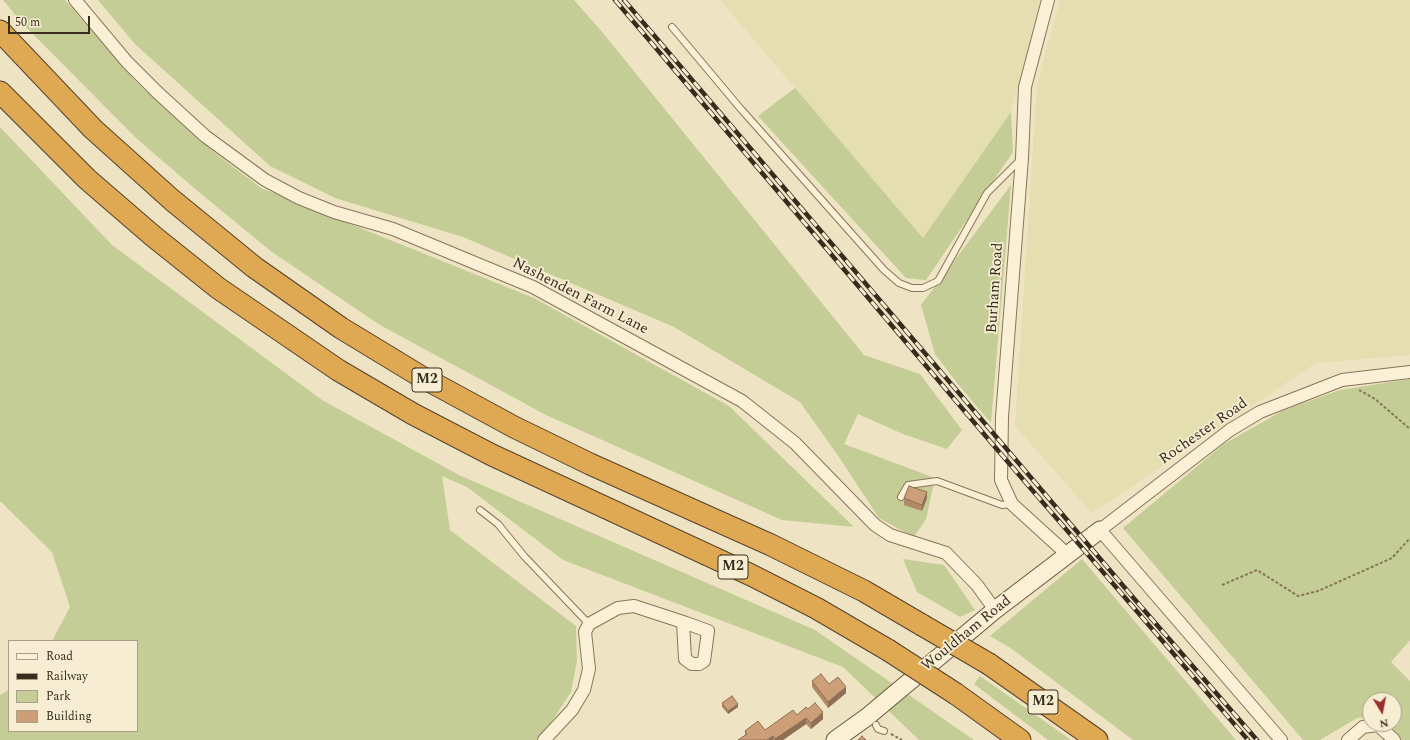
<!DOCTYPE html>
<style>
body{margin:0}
#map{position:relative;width:1410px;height:740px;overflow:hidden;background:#eee3c2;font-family:Spectral,serif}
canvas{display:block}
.legend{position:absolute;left:8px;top:640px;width:130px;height:92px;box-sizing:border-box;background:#f6edd2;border:1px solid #aaa08a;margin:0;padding:5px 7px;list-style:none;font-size:12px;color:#382c1e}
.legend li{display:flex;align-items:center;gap:8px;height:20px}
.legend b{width:20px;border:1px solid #aaa08a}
.north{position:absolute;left:1362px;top:692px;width:40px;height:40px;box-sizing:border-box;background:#f6edd2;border:1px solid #aaa08a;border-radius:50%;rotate:170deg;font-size:11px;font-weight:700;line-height:16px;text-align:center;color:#382c1e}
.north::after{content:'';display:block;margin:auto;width:14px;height:18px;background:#982d29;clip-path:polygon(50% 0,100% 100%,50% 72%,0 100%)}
.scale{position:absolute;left:8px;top:16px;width:82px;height:18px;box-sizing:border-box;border:2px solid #382c1e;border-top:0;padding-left:5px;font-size:12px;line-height:14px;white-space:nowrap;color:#382c1e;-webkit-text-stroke:3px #f6edd2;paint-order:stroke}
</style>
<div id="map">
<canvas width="1410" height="740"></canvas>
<ul class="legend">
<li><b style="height:5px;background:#f9f0d6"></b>Road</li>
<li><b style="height:5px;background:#382c1e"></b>Railway</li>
<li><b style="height:11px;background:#c4cd96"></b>Park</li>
<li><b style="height:11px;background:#cd9f78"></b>Building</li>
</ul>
<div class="north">N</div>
<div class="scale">50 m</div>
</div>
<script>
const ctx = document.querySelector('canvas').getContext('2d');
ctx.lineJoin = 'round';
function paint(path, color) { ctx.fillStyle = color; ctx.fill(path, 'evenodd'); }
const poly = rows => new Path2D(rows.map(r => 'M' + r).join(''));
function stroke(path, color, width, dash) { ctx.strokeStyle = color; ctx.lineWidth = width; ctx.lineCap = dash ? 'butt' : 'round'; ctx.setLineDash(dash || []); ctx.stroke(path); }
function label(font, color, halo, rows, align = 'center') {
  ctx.font = font + ' Spectral,serif'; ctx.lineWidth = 3.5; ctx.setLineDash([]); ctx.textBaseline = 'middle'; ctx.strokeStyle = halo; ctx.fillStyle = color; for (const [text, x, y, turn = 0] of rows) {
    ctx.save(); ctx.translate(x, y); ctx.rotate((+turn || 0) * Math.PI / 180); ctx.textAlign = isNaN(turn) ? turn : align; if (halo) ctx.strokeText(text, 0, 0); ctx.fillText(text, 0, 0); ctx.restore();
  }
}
const farmland = poly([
 [720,0,1040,0,1011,112,923,238],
 [1060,0,1410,0,1410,355,1316,363,1092,513,1015,426,1037,85]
]);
const green = poly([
 [3,0,65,0,136,82,215,153,261,188,534,298,729,406,854,527,782,520,546,415,380,325,272,252,200,193,136,138,22,23],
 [98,0,574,0,603,33,864,355,920,374,962,430,947,449,903,434,858,414,844,444,935,478,926,519,914,537,879,518,839,457,800,402,674,327,463,237,335,198,270,166,135,44],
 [795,88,923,238,1011,112,1013,152,926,280,906,278,758,116],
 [0,127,112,245,322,400,459,475,815,630,974,740,919,740,843,667,563,560,467,487,442,476,450,530,576,626,577,661,571,692,546,730,536,740,0,740,0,695,9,690,9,731,137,731,137,641,52,641,70,607,52,552,0,501],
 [1011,185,991,423,957,383,935,354,921,305],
 [1410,379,1410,640,1391,662,1410,681,1410,740,1401,740,1385,724,1394,724,1394,700,1370,700,1370,717,1357,718,1320,740,1303,740,1123,528,1224,444,1284,410,1340,390],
 [903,559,944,565,975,610,960,617,917,592],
 [1082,559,1131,617,1236,740,1133,740,1012,649,990,636],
 [980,676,1067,737,1071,740,1048,740,974,684]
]);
const path = poly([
 [1359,390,1375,399,1410,429],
 [1222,585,1257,570,1298,596,1318,591,1392,558,1410,538],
 [891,734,902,740]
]);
const lane = poly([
 [672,27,740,108,884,270,899,283,912,288,923,288,938,281,987,193,1021,159],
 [901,497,908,485,937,481,1002,505,1012,504],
 [480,510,498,524,524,556,589,624],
 [876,725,878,729,884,731]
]);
const street = poly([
 [75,0,127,62,157,92,205,136,265,180,299,198,334,212,393,229,533,287,742,401,795,443,875,525,890,535,946,553,977,585,995,610],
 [1048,0,1025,87,1022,158,1002,417,1001,480,1012,504,1068,555],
 [544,740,572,710,584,690,589,669,585,632,589,624,618,608,634,606,686,623,708,631,704,661,699,664,692,664,685,659,683,622],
 [1281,740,1100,530,1230,430,1260,412,1342,380,1410,372],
 [1348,740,1363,727,1378,725,1394,740]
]);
const secondary = poly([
 [835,740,867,717,995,610,1100,530]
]);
const highway = poly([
 [0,31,93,129,172,200,254,267,341,328,420,376,514,427,590,464,771,545,864,591,922,625],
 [0,92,87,179,153,236,218,288,338,370,413,414,492,455,751,575,816,608,888,650],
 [989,664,1097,740],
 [956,694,1020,740]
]);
const rail = poly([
 [615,0,995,447,1248,740],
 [624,0,1137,602,1257,740]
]);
const highwayBridge = poly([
 [922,625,989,664],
 [888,650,956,694]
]);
const wall = poly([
 [904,498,927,498,922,511,904,505],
 [812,681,829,684,846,693,828,708,812,687],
 [722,703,738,707,728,714,722,707],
 [797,715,823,719,811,729,806,724,783,740,738,740,745,735,745,731,765,730]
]);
const shadedWall = poly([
 [927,492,927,498,922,511,922,505],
 [846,687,846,693,828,708,828,702],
 [738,704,738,707,728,714,728,711],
 [823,712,823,719,811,729,811,723],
 [806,718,806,724,783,740,775,740,775,739],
 [773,736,773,740,767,740]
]);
const building = poly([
 [909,486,927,492,922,505,904,498,909,486],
 [821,674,829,684,838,677,846,687,828,702,812,681,821,674],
 [732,696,738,704,728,711,722,703,732,696],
 [815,703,823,712,811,723,806,718,775,739,773,736,767,740,738,740,747,734,745,731,758,721,765,730,793,710,797,715,806,707,808,709,815,703],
 [862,736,866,740,858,740,862,736]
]);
const shields = [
 [427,380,30],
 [733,567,30],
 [1043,702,30]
];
const shieldNames = [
 ["M2",427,380],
 ["M2",733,567],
 ["M2",1043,702]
];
const streetNames = [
 ["Burham Road",996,288,-86],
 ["Nashenden Farm Lane",580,297,27],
 ["Rochester Road",1204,432,-35],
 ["Wouldham Road",967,634,-39]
];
paint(farmland, '#e4deb0');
paint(green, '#c4cd96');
stroke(lane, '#897559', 8);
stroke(street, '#897559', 14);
stroke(secondary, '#6a563c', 19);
stroke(highway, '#56422e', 23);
stroke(path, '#897559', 2, [3, 2]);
stroke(lane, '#f9f0d6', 6);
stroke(street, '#f9f0d6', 12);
stroke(secondary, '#f9f0d6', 17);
stroke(highway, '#dfa852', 21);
stroke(rail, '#382c1e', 4.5);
stroke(rail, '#f6edd2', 3, [9]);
stroke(highwayBridge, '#56422e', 23, []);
stroke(highwayBridge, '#dfa852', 21);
paint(wall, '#b08967');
paint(shadedWall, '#906f54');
paint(building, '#cd9f78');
stroke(building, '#906f54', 1);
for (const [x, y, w] of shields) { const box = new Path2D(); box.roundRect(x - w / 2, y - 12, w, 24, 3); ctx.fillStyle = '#f6edd2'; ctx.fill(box); stroke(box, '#382c1e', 1); }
label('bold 14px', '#382c1e', null, shieldNames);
label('15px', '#382c1e', '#f6edd2', streetNames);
</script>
